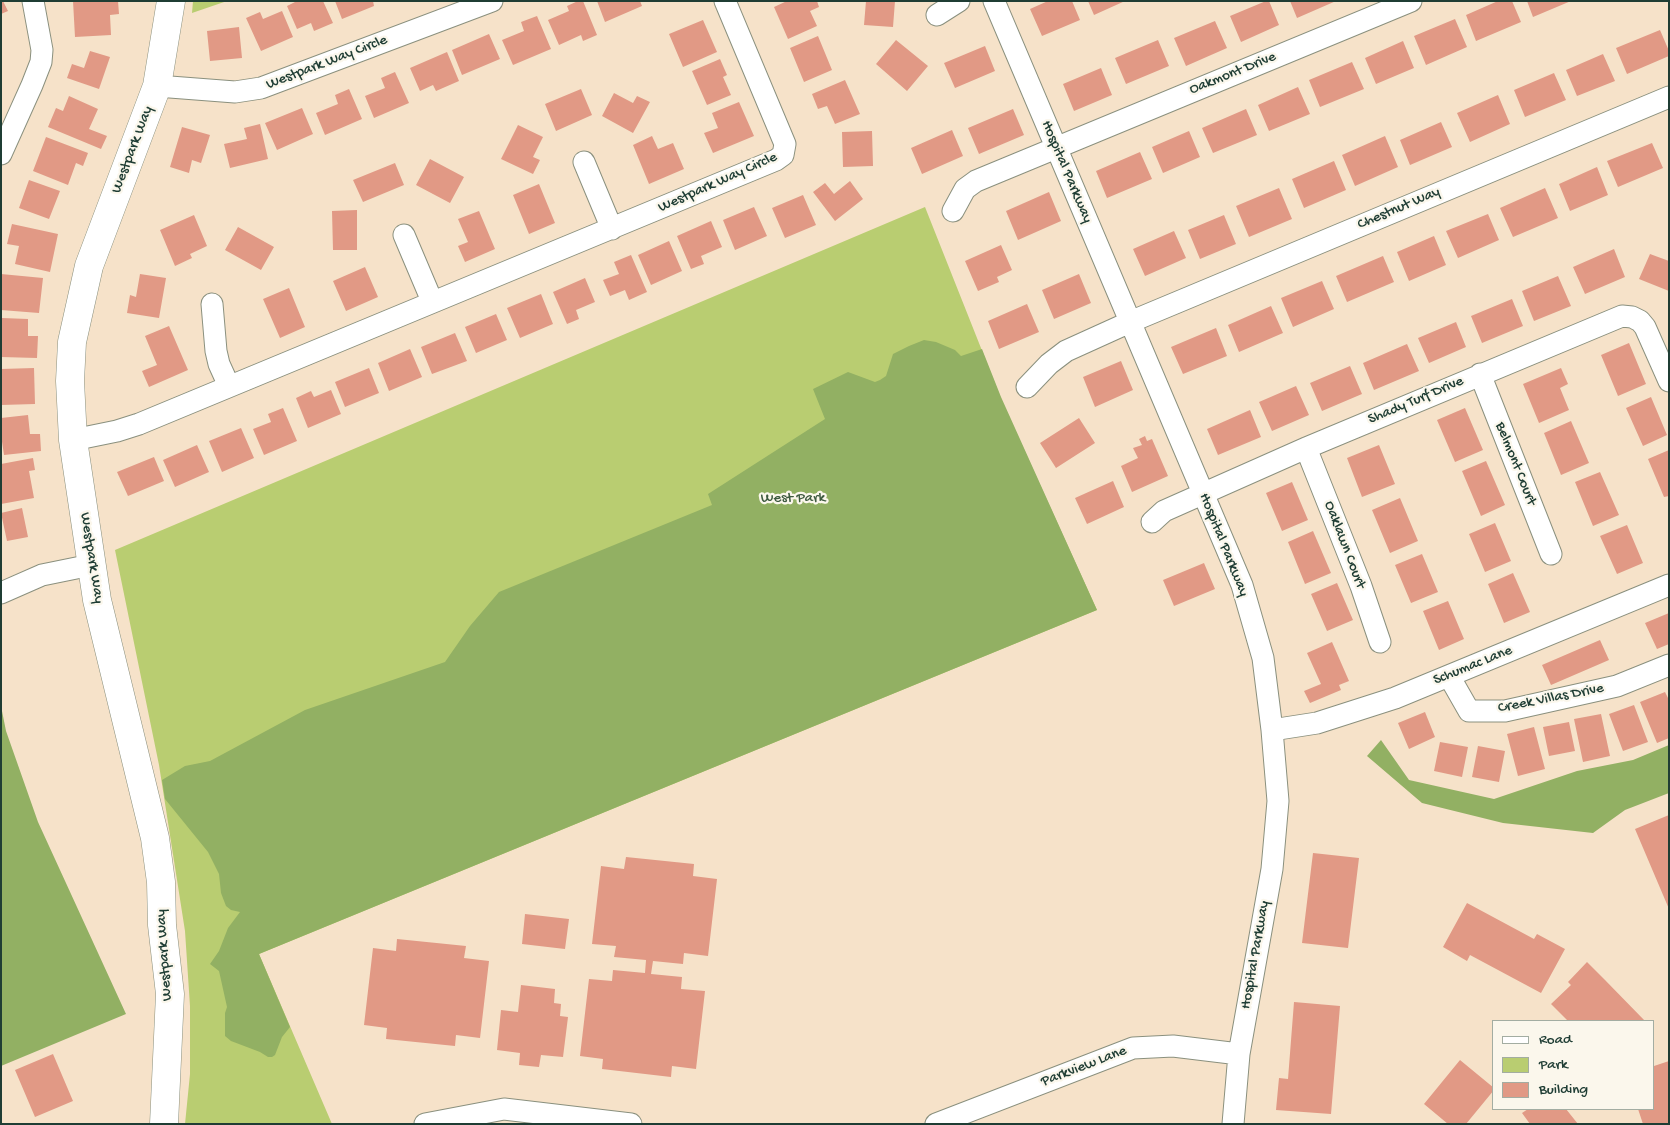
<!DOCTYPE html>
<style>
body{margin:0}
#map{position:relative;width:1670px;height:1125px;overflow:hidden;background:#f6e2c9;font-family:"Gochi Hand",sans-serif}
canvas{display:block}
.frame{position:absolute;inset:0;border:2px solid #1f3d34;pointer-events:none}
.legend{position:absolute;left:1492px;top:1020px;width:162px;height:90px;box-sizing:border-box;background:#fbf7ec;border:1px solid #a3ada2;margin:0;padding:6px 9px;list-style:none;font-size:15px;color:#1f3d34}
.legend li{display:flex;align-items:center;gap:10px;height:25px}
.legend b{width:25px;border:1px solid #a3ada2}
</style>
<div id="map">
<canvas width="1670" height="1125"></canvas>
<div class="frame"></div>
<ul class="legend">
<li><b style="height:6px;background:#fff"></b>Road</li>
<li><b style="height:14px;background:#b9cd71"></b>Park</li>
<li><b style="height:14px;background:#e19985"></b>Building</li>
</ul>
</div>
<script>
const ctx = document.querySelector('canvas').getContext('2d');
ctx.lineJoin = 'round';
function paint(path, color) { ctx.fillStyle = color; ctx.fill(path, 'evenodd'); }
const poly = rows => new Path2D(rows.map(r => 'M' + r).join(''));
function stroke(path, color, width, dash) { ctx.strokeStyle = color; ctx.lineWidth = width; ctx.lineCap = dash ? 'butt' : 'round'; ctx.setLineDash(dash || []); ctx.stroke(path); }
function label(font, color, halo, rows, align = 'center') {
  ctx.font = font + ' "Gochi Hand",sans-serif'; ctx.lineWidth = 4.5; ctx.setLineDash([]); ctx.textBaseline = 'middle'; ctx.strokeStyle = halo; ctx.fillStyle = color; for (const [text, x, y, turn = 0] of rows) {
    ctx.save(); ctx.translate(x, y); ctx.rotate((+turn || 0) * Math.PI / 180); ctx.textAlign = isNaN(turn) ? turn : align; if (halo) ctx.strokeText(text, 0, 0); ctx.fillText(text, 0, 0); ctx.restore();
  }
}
const green = poly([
 [193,1,227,1,192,13],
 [925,207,1002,401,1097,610,259,954,332,1124,185,1124,190,1074,190,1006,185,931,159,765,115,550]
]);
const forest = poly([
 [924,340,936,342,955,350,961,356,982,349,1001,397,1097,610,259,954,290,1027,282,1037,275,1055,272,1057,268,1057,260,1052,231,1041,225,1036,225,1013,227,1007,219,971,210,964,219,951,228,928,240,912,231,910,226,906,221,893,219,874,208,852,165,799,162,780,185,766,210,761,305,710,445,662,470,626,499,592,712,505,708,494,825,419,813,389,848,372,875,382,880,380,886,376,893,354,909,346],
 [1,706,6,731,38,822,126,1014,1,1066],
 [1381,740,1409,780,1494,799,1577,771,1633,760,1669,745,1669,793,1625,810,1593,833,1503,823,1422,803,1367,756]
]);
const building = poly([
 [1,1,3,1,8,11,1,14],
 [73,1,118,1,119,14,110,15,111,35,75,37],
 [297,1,323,1,333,23,314,31,311,23,297,29,287,6],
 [335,1,373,1,374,6,342,19],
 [578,1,583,1,597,35,583,41,581,35,559,45,548,20,569,11,567,6],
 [597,1,640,1,642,6,605,22],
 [787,1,817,1,819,7,810,11,817,26,788,39,774,7],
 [866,1,895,1,893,27,864,25],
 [1048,1,1072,1,1080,20,1042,36,1030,9],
 [1088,1,1125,1,1094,15],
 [1266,1,1269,1,1279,25,1241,42,1230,16],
 [1290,1,1336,1,1297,18],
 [1498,1,1512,1,1521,22,1476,41,1466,15],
 [1527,1,1571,1,1533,17],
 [282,11,293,37,261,51,246,18,260,12,263,19],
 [537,16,551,49,513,65,502,40,524,31,521,22],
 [1455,19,1467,47,1426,65,1414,36],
 [703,20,717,52,683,67,669,34],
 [1215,21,1227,48,1186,66,1174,38],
 [239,27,242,58,210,61,207,31],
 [1660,30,1669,51,1669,56,1627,74,1616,48],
 [489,34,500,59,462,75,452,50],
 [818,36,832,70,804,82,790,48],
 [896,40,928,66,907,91,876,64],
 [1158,40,1169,66,1126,84,1115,58],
 [1403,41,1414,68,1376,84,1365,58],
 [985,46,995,71,955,88,944,63],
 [90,51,110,57,99,89,67,78,72,64,84,68],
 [447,52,459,81,436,91,433,85,420,91,410,68],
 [1603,54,1615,81,1577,96,1566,70],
 [720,59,727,75,723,77,731,95,707,105,692,71],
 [1352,62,1364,89,1320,107,1309,80],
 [1101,68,1112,95,1074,111,1063,84],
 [395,72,409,103,374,118,365,96,385,88,381,78],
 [1554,73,1566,100,1525,117,1514,90],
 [845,80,860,114,835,124,827,106,818,109,812,94],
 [1298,87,1310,114,1269,131,1258,105],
 [349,89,362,119,325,135,316,113,338,104,335,95],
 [581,89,592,115,556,131,545,104],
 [614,93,633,103,637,96,650,102,633,133,602,116],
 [1498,95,1510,124,1470,142,1457,113],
 [69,96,98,109,89,129,107,136,101,149,48,127,56,108,63,111],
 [739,102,754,136,713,153,704,133,718,128,712,113],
 [302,108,313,134,277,150,265,123],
 [1013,109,1024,135,979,154,968,128],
 [1246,109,1257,135,1213,153,1202,128],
 [1441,122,1452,147,1410,165,1400,140],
 [260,124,268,159,230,168,224,144,247,139,244,128],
 [518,125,543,137,533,157,540,160,533,174,501,159],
 [182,127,210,135,201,163,192,160,189,173,170,167],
 [952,130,963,156,922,174,911,148],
 [872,131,873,166,843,167,842,132],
 [1189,131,1200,157,1163,173,1152,147],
 [652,136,658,149,673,143,684,169,649,184,633,145],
 [1385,136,1398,167,1355,186,1342,155],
 [46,137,88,153,83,166,76,163,68,185,33,171],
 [1652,143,1663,168,1618,187,1607,161],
 [1140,152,1152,179,1107,198,1096,171],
 [430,159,464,177,450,203,416,185],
 [1334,161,1346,190,1304,208,1292,179],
 [395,163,404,185,363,202,353,180],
 [1597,167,1608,195,1570,211,1559,184],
 [29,180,60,191,49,219,19,208],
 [850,181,863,199,835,221,813,192,825,183,834,194],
 [539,184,555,223,529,234,513,195],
 [1279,188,1292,219,1249,237,1236,206],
 [1545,188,1558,218,1513,237,1500,208],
 [1049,192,1061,221,1018,240,1006,211],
 [803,195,816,225,785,238,772,208],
 [754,207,767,236,735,250,723,220],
 [357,210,357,250,333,250,332,211],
 [479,211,495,249,465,262,458,246,468,242,458,219],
 [1488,214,1499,240,1458,258,1446,231],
 [194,215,207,246,190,254,192,258,175,266,160,230],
 [1224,215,1236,244,1200,259,1188,230],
 [711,221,722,247,701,256,704,264,691,269,677,236],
 [12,224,58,234,50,272,15,264,19,246,7,244],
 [238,227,274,247,261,270,225,250],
 [1174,231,1186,258,1145,276,1133,249],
 [1434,236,1446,265,1409,281,1397,252],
 [669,241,682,271,651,285,638,255],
 [1001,245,1012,270,997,277,999,282,978,291,965,261],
 [1614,249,1625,277,1585,294,1573,267],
 [1650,254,1669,261,1669,291,1639,279],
 [631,255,647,292,629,300,625,290,610,296,603,280,619,274,614,262],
 [1383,256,1394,282,1347,302,1336,276],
 [365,267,378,297,346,311,333,281],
 [1,274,43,278,39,313,1,310],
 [140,274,166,278,159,318,127,313,130,295,136,297],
 [1079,274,1091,303,1054,319,1042,290],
 [1558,276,1571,306,1534,321,1522,291],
 [585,278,595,302,576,310,579,319,567,324,553,292],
 [1322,281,1334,309,1293,327,1281,298],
 [289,288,305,327,280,338,263,299],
 [541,294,553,324,520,338,507,308],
 [1512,299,1523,326,1482,343,1471,316],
 [1027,304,1039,332,999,349,988,321],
 [1271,306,1283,333,1239,352,1228,325],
 [496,314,507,340,476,353,465,327],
 [2,318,28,319,28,336,38,336,37,358,1,357],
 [1456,322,1466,347,1429,363,1418,338],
 [169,326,188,370,149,387,142,371,157,365,145,336],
 [1216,328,1227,356,1183,374,1171,347],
 [455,333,467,361,432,374,421,347],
 [1629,343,1646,384,1618,396,1601,355],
 [1407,344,1419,371,1374,390,1363,363],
 [410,349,422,377,389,391,378,363],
 [1121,361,1133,390,1095,407,1083,377],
 [1350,366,1362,394,1322,411,1310,383],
 [34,368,35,404,1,405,1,369],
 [369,368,379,393,345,407,335,382],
 [1561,368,1568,384,1560,388,1569,410,1539,423,1523,384],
 [1296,386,1309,415,1272,431,1259,402],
 [331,390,341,414,308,428,296,398,311,391,314,397],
 [1651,397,1667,435,1643,446,1626,408],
 [283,408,297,441,264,455,253,429,271,422,268,414],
 [1465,408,1483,450,1455,462,1437,420],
 [1250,410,1261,437,1218,455,1207,429],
 [28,415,30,434,40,434,41,451,4,455,1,435,1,418],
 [1079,418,1095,443,1056,468,1040,443],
 [1571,421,1589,463,1561,475,1544,433],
 [241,428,254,458,222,472,209,441],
 [1145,436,1147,441,1152,439,1168,476,1132,492,1121,466,1138,458,1133,448,1142,445,1139,439],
 [197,445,209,472,175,487,163,460],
 [1379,445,1395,484,1362,497,1347,458],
 [1669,450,1669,496,1664,497,1648,459],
 [154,457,164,481,128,496,117,472],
 [33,458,35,470,29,471,34,498,1,504,1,464],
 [1486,461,1505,505,1481,516,1462,471],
 [1600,472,1619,515,1593,526,1575,482],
 [1113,481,1124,507,1087,524,1075,498],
 [1292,482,1308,520,1282,531,1266,493],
 [1400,498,1418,541,1390,553,1372,510],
 [22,508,28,537,7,541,1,513],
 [1495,523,1511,561,1485,572,1469,534],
 [1627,525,1643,563,1617,574,1600,536],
 [1313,531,1331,573,1305,584,1288,542],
 [1422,554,1438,592,1411,603,1395,565],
 [1204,563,1215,589,1174,606,1163,580],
 [1513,573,1530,612,1504,623,1488,584],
 [1337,583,1353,620,1327,631,1311,594],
 [1448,601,1464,639,1439,650,1423,611],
 [1669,613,1669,644,1657,649,1645,623],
 [1600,640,1609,660,1551,685,1542,665],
 [1332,642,1349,681,1339,685,1341,690,1310,703,1304,691,1321,684,1307,653],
 [1665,692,1669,700,1669,738,1657,743,1640,702],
 [1634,705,1648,742,1623,751,1609,714],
 [1425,712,1435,737,1409,749,1398,723],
 [1601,714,1610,756,1583,762,1574,719],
 [1569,722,1575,751,1549,756,1543,727],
 [1534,727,1545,769,1518,776,1507,734],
 [1440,742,1468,747,1462,777,1434,771],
 [1478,746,1505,751,1499,782,1472,777],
 [1669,815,1669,909,1635,829],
 [1313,853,1359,858,1348,948,1302,943],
 [626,857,694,864,693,876,717,879,708,956,684,953,683,964,653,961,651,974,682,977,681,989,705,991,696,1069,672,1066,671,1077,602,1069,603,1059,580,1056,589,979,612,981,613,970,645,973,646,960,614,957,616,946,592,944,601,866,624,869],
 [1467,903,1534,939,1537,934,1565,949,1541,993,1470,955,1467,961,1443,947],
 [525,914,569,919,565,949,522,944],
 [397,939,466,946,464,958,489,961,480,1038,456,1035,455,1046,386,1039,387,1028,364,1025,373,948,396,951],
 [1587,962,1605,980,1645,1021,1568,1021,1551,1004,1571,985,1568,982],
 [521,985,555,989,554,1003,561,1004,560,1016,568,1017,563,1057,541,1055,539,1067,519,1065,520,1053,497,1050,501,1010,518,1012],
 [1294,1002,1340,1006,1331,1114,1276,1110,1279,1078,1288,1079],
 [53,1054,73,1101,35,1117,15,1070],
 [1460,1060,1494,1088,1494,1090,1466,1124,1448,1124,1424,1104],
 [1669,1061,1669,1124,1643,1124,1638,1109,1654,1109,1654,1066],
 [1528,1109,1566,1109,1578,1124,1530,1124,1522,1113]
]);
const minor = poly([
 [994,1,1242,585,1263,658,1272,730,1278,801,1272,869,1239,1054,1233,1124],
 [937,15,959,1],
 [157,86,235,92,261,88,492,1],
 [1,154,32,85,41,62,42,50,33,1],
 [584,162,612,229],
 [953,211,965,189,976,181,1411,1],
 [404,235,432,301],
 [212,304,216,351,219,364,229,386],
 [1480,374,1551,554],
 [1027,387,1049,364,1066,351,1130,322,1669,97],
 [73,440,117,431,139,424,776,160,783,155,785,144,725,1],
 [1306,448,1361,586,1380,642],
 [1152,522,1164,511,1306,448,1622,316,1632,317,1640,321,1645,327,1669,381],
 [1,593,42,575,91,565],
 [1449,676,1469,711,1505,711,1617,686,1669,665],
 [1272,730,1317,723,1395,698,1669,585],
 [425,1124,504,1109,631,1124],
 [936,1124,1133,1048,1173,1046,1239,1054]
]);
const major = poly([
 [164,1124,170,994,162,925,161,882,155,838,97,600,73,440,70,381,72,342,89,266,157,86,171,1]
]);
const streetNames = [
 ["Westpark Way Circle",327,63,-21],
 ["Oakmont Drive",1233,74,-22],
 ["Westpark Way",133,150,-69],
 ["Hospital Parkway",1066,172,67],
 ["Westpark Way Circle",718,183,-24],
 ["Chestnut Way",1399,209,-23],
 ["Shady Turf Drive",1416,401,-23],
 ["Belmont Court",1515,464,68],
 ["Hospital Parkway",1223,545,68],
 ["Oaklawn Court",1344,545,69],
 ["Westpark Way",91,558,81],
 ["Schumac Lane",1473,666,-22],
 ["Creek Villas Drive",1551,699,-11],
 ["Westpark Way",165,955,-94],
 ["Hospital Parkway",1256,955,-80],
 ["Parkview Lane",1084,1067,-21]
];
const parkNames = [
 ["West Park",793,499]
];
paint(green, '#b9cd71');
paint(forest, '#92b063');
paint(building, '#e19985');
stroke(minor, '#8a907e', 23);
stroke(major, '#8a907e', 29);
stroke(minor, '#fff', 21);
stroke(major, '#fff', 28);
label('15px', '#1f3d34', '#fbf7ec', streetNames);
label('15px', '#3e5a40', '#fbf7ec', parkNames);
</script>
